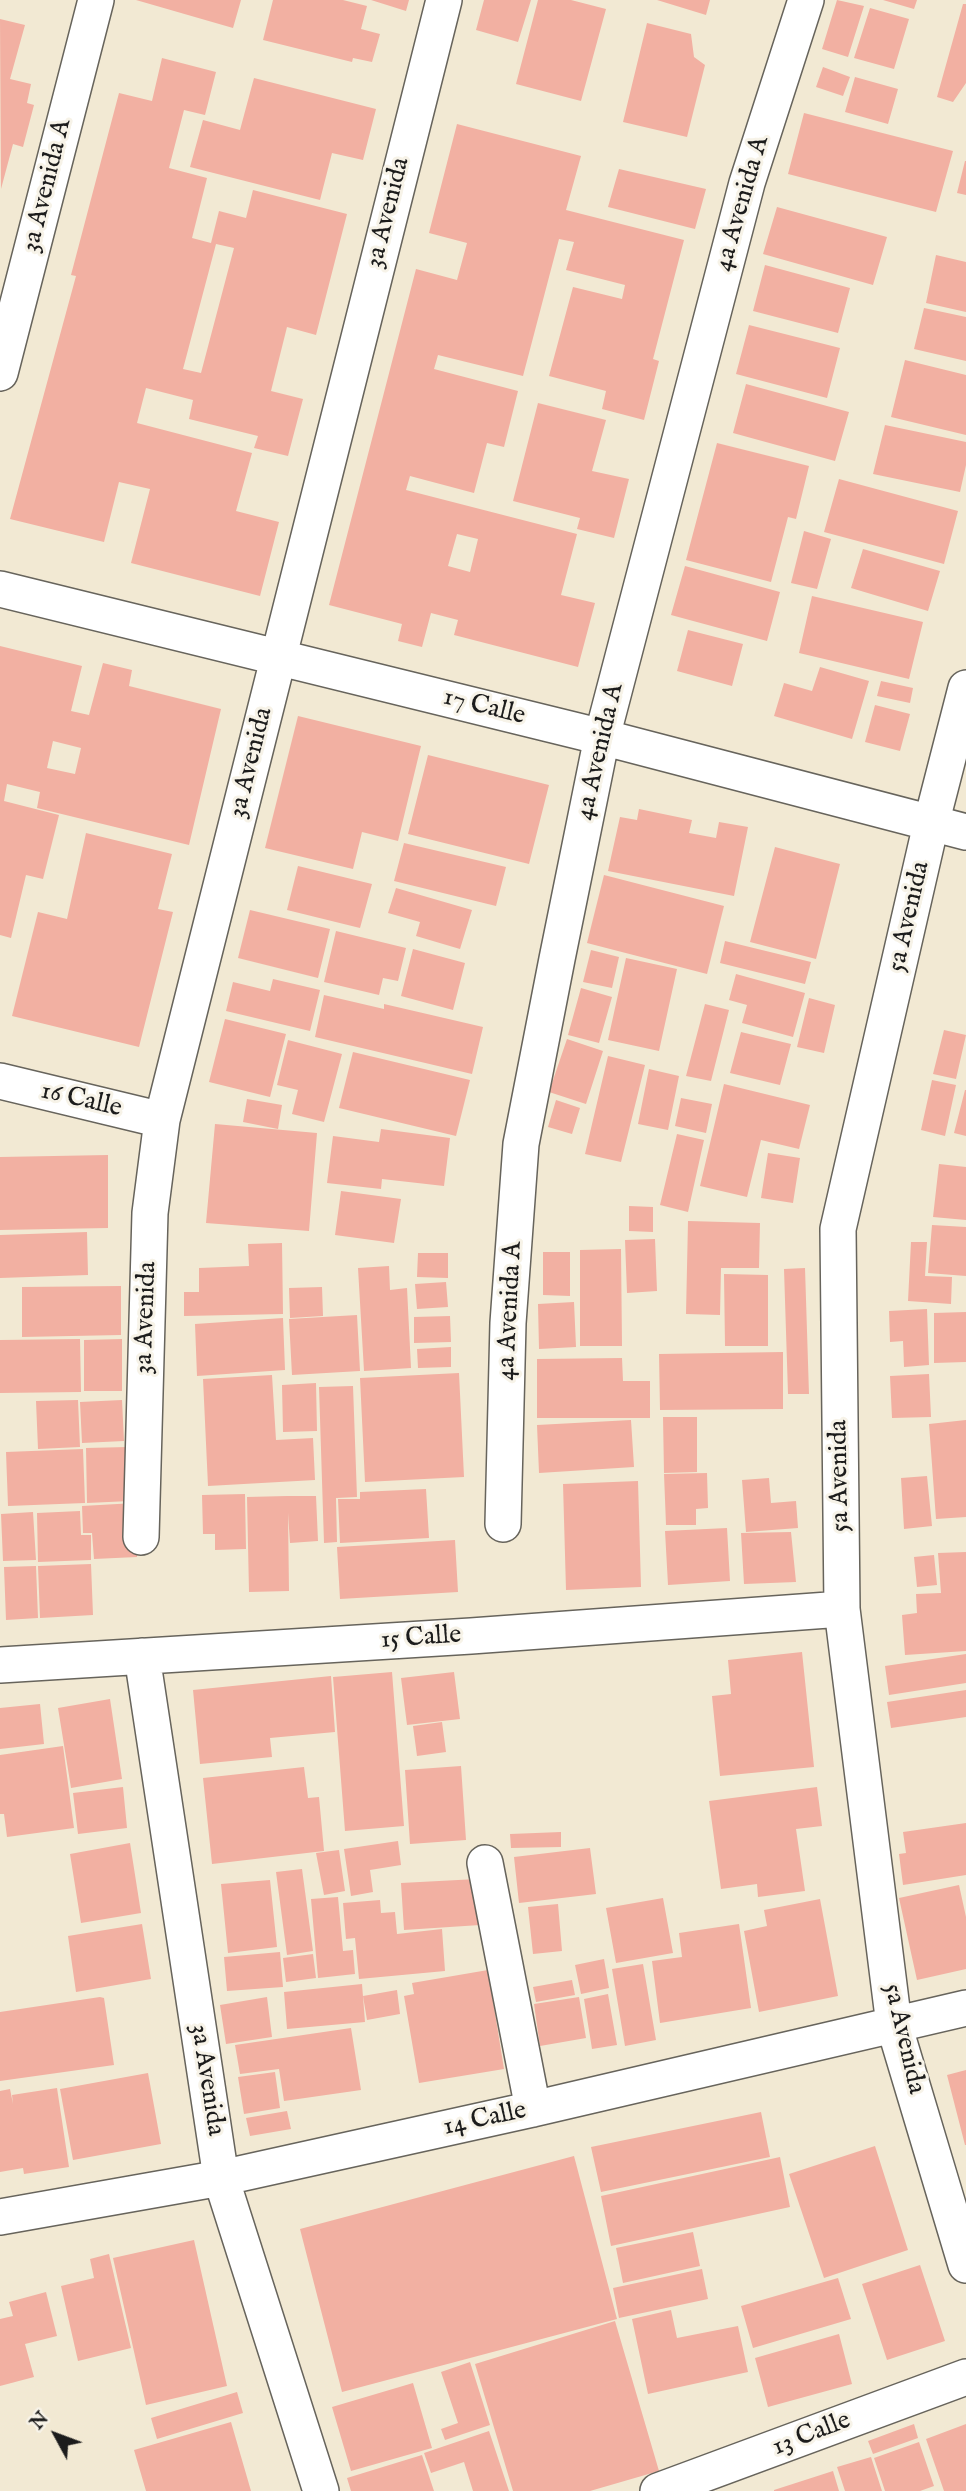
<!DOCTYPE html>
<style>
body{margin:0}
#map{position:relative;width:966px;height:2491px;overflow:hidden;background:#f2e9d3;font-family:"IM FELL English",serif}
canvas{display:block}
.north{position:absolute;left:21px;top:2400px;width:70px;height:70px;-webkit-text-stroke:5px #f7f3e8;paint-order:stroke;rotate:311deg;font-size:19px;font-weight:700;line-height:28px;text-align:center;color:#1c1c1c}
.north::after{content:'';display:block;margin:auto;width:24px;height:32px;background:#1c1c1c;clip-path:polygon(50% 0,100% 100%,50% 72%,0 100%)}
</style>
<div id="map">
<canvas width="966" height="2491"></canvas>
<div class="north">N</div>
</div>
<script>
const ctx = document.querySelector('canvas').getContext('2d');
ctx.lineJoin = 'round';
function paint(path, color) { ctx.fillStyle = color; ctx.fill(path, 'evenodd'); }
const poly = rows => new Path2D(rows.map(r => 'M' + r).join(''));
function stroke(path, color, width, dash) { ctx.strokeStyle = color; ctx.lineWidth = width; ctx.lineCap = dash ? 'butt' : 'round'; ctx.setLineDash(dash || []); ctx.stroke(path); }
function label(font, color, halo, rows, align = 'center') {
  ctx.font = font + ' "IM FELL English",serif'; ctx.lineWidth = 6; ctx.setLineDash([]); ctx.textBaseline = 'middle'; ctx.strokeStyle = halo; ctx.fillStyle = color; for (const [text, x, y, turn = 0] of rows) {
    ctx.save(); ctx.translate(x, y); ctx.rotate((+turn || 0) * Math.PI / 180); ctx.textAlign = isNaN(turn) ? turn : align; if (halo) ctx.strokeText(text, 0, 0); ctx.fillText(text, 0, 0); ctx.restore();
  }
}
const building = poly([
 [136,0,241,0,233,28],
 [273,0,343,0,367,6,361,29,380,34,372,62,353,58,352,62,263,40],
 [371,0,409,0,406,11],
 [484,0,531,0,518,42,476,30],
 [538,0,571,0,606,9,581,101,516,84],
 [657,0,710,0,706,15],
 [837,0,864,6,848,57,822,49],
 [883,0,917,0,914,9],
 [963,4,966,4,966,83,953,102,937,97],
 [870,8,909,19,894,69,854,58],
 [0,19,25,25,10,79,31,84,27,103,34,105,23,147,13,144,1,189],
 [647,23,691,34,694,57,705,65,687,137,623,122],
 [162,58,216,72,205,115,184,110,169,168,207,178,192,238,211,243,219,211,246,218,253,190,347,214,316,335,287,327,271,391,303,399,288,456,254,448,258,436,189,419,193,400,146,388,137,423,252,453,236,511,279,522,260,596,131,563,150,489,119,482,104,542,10,519,76,276,71,275,119,93,152,101],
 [216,244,234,248,201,373,183,369],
 [823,67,850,77,843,96,816,87],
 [855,77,898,89,888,124,845,112],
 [254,78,376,109,363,160,332,153,320,200,190,167,203,120,240,130],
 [804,113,953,151,936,212,788,174],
 [457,124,581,156,566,210,684,240,653,359,659,361,644,420,602,409,606,391,549,376,573,287,622,299,625,285,566,270,574,242,559,239,523,376,438,355,434,369,518,391,504,447,487,443,474,493,410,476,406,490,577,534,561,595,595,603,578,667,454,635,458,620,431,613,422,647,398,641,402,624,329,605,416,269,457,280,467,243,429,233],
 [457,534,478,539,470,572,448,566],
 [965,161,966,161,966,195,957,193],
 [619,169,706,189,695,229,608,207],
 [777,207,887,237,873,285,763,254],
 [936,255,966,262,966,312,926,303],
 [765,265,850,288,838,333,753,311],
 [924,308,966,317,966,361,914,349],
 [749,325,840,348,827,398,736,374],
 [905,360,966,375,966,435,891,417],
 [746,384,849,412,835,461,733,433],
 [538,403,606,420,592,471,629,479,614,538,577,529,580,518,513,501],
 [885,425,966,442,966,465,960,492,873,474],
 [717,443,809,466,796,519,788,517,771,582,686,560],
 [839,479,958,511,944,564,824,532],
 [804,531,831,539,817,589,791,583],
 [863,549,940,571,928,611,851,588],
 [685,566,780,592,767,641,671,615],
 [812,596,923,622,909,679,799,653],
 [688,630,743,644,732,686,677,671],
 [0,646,82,666,71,711,89,715,103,663,132,670,129,686,221,709,189,845,37,808,40,792,7,784,4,801,59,815,43,879,26,875,11,938,0,935],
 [53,741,81,748,75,774,47,768],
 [820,667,869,681,852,739,774,716,784,683,812,691],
 [881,681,913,688,910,703,877,696],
 [875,705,910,714,900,751,865,742],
 [298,716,421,746,398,841,362,832,353,869,265,848],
 [428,755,549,785,529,864,408,834],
 [639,809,692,820,689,833,716,838,719,822,748,827,734,896,608,871,620,817,637,820],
 [86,833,172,854,158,909,173,912,139,1047,12,1016,38,912,67,919],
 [404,843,506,867,496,906,394,881],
 [775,847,840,864,816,959,750,942],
 [298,866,372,884,360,928,287,910],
 [604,875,724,906,707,974,587,943],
 [396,888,472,910,460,949,416,936,420,922,388,913],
 [250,910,330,929,318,978,238,958],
 [336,931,406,948,398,981,383,978,379,995,324,982],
 [725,941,811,962,805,984,720,963],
 [413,949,465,963,453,1010,401,996],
 [591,950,619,957,612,988,583,982],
 [626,958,677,969,659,1051,608,1040],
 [736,974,805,993,793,1037,742,1023,747,1005,729,1000],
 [273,979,320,990,310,1031,226,1011,233,982,270,991],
 [581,988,612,997,599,1043,568,1035],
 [324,995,384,1009,384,1004,483,1027,472,1074,315,1037],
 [809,998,835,1005,824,1053,797,1047],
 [705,1004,729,1010,711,1081,686,1076],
 [225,1019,286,1034,270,1097,209,1082],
 [944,1030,966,1035,956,1079,933,1074],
 [741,1032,791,1044,780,1085,730,1073],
 [567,1039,603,1051,586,1104,549,1092],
 [288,1040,342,1054,324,1122,292,1114,298,1090,277,1085],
 [353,1052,470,1080,456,1136,339,1108],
 [608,1056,645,1065,621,1162,585,1154],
 [649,1069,679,1076,668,1130,638,1124],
 [932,1080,956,1085,945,1136,921,1130],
 [724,1084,810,1105,799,1149,761,1140,747,1197,700,1186],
 [965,1090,966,1090,966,1136,954,1133],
 [681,1098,712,1104,706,1133,675,1126],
 [247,1099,282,1105,278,1129,243,1122],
 [556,1100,580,1108,572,1134,548,1127],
 [215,1124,317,1133,309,1231,206,1223],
 [381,1129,450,1138,444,1186,382,1179,381,1189,327,1183,333,1136,379,1142],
 [677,1134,704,1140,688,1212,660,1205],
 [768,1153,800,1158,793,1203,761,1198],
 [108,1155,108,1228,0,1230,0,1157],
 [939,1164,966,1167,966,1220,933,1217],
 [341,1191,401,1199,394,1243,335,1235],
 [629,1206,653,1207,653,1232,629,1231],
 [688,1221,760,1223,759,1268,721,1268,720,1315,686,1314],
 [932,1225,966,1227,966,1276,928,1273],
 [87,1232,88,1275,0,1278,0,1235],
 [655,1239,657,1291,627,1293,625,1240],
 [911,1242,927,1242,925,1276,952,1277,951,1304,908,1301],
 [282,1243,283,1314,184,1316,184,1292,199,1292,199,1268,249,1266,248,1244],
 [621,1249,622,1346,580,1346,580,1250],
 [543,1252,570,1252,570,1296,543,1295],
 [418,1253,448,1253,448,1278,417,1277],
 [389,1266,390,1290,407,1288,411,1368,364,1371,358,1268],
 [805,1268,809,1394,788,1394,784,1269],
 [724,1274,768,1275,768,1346,725,1346],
 [446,1282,448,1307,417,1309,415,1284],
 [121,1286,121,1335,22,1337,22,1287],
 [322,1287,323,1316,290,1318,289,1288],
 [574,1302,576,1347,539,1349,538,1304],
 [927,1309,929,1365,904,1367,903,1341,890,1342,889,1311],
 [966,1312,966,1362,934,1363,934,1313],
 [357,1315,360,1371,292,1375,289,1319],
 [450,1316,451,1342,414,1343,414,1317],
 [283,1318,285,1370,197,1376,195,1324],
 [80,1339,81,1392,0,1393,0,1340],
 [122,1339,122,1391,84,1391,84,1340],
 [451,1347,451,1367,418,1368,417,1349],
 [783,1352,783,1409,660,1410,659,1354],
 [622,1358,623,1381,650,1381,650,1418,537,1418,537,1359],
 [459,1373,464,1477,365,1482,360,1378],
 [929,1374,931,1417,892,1418,890,1376],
 [272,1375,276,1440,313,1438,315,1480,208,1486,203,1379],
 [316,1383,317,1431,283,1432,282,1385],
 [353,1386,357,1497,336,1498,337,1542,324,1543,319,1387],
 [78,1400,80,1447,38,1449,36,1401],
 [122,1400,124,1441,82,1443,80,1402],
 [663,1417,697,1417,697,1472,664,1473],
 [631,1420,634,1467,539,1473,537,1425],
 [966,1420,966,1517,936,1519,929,1424],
 [128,1447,130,1501,87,1503,86,1448],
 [83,1449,85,1503,8,1506,6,1452],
 [707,1473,708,1508,696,1509,696,1525,666,1525,664,1474],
 [927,1476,932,1526,904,1529,901,1478],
 [769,1478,771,1503,796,1501,798,1528,746,1532,742,1480],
 [638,1481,641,1587,566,1590,563,1484],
 [426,1489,429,1538,340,1543,338,1499,360,1499,360,1492],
 [245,1494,246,1549,215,1550,215,1534,203,1534,202,1495],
 [287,1496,316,1496,318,1541,290,1543,288,1513,289,1591,249,1592,247,1497],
 [135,1503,137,1557,94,1559,92,1533,83,1533,82,1506],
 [80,1511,81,1535,91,1535,91,1560,38,1562,37,1513],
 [33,1512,36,1560,3,1561,1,1514],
 [727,1528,730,1581,668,1585,665,1531],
 [791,1532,796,1582,744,1584,741,1533],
 [455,1540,458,1592,340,1599,337,1547],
 [966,1552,966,1651,905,1655,902,1615,917,1613,916,1594,941,1593,938,1553],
 [934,1555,937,1585,917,1587,914,1557],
 [91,1564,93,1615,40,1618,38,1566],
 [36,1566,38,1618,6,1620,4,1567],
 [802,1652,814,1767,720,1776,712,1696,731,1694,728,1660],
 [966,1654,966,1683,889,1695,885,1666],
 [392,1672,404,1826,345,1831,333,1677],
 [454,1672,460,1719,407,1725,401,1678],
 [331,1676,335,1732,270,1738,272,1757,200,1764,193,1690],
 [966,1690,966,1717,891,1728,887,1702],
 [110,1699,122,1779,71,1788,58,1708],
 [40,1704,44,1744,0,1749,0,1708],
 [442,1722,446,1752,417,1756,413,1726],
 [63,1746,74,1828,7,1837,4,1814,0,1814,0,1755],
 [461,1766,466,1840,410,1844,405,1770],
 [304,1767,308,1798,319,1797,324,1851,212,1864,203,1778],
 [123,1787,127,1828,78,1834,73,1793],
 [817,1787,822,1826,796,1829,805,1891,758,1897,757,1884,721,1889,709,1801],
 [966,1823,966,1875,903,1885,899,1854,906,1853,903,1832],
 [561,1832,561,1847,511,1848,510,1834],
 [398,1841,401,1865,370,1870,373,1892,351,1896,344,1849],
 [130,1843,141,1913,81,1923,70,1854],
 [590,1848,596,1894,519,1903,514,1857],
 [339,1850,345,1891,324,1895,316,1853],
 [302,1869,313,1951,287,1955,276,1872],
 [477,1879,480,1925,404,1930,401,1883],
 [270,1880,277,1947,228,1953,221,1884],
 [959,1885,966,1917,966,1969,917,1980,899,1898],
 [338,1897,343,1951,353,1950,355,1974,318,1978,311,1899],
 [663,1898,673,1953,616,1963,606,1908],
 [820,1899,838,1996,759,2012,744,1931,767,1926,764,1910],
 [380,1900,381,1913,395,1912,397,1934,442,1929,445,1971,359,1979,355,1938,346,1939,343,1903],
 [558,1904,562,1951,533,1954,528,1907],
 [142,1924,151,1979,76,1992,68,1936],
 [739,1924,751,2008,660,2023,652,1961,682,1957,679,1933],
 [280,1952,283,1987,227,1991,224,1957],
 [313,1954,316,1978,286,1982,283,1958],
 [604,1959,609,1988,581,1994,575,1965],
 [643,1964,656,2040,625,2046,612,1969],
 [488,1970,504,2069,419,2083,404,1996,414,1994,412,1983],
 [572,1980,575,1995,536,2002,533,1987],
 [362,1984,365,2022,287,2029,284,1992],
 [397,1990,400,2014,367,2020,363,1996],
 [608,1994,617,2045,592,2049,584,1999],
 [100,1997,104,1998,114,2065,0,2081,0,2012],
 [267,1997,272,2037,226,2044,220,2005],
 [579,1997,586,2038,540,2046,534,2004],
 [351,2028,361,2090,284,2101,279,2069,240,2074,235,2045],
 [966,2070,966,2145,965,2145,947,2075],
 [275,2072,280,2108,244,2114,238,2077],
 [148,2073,161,2144,73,2160,60,2089],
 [57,2088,69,2167,24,2174,23,2168,0,2172,0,2091,10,2089,13,2104,12,2095],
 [287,2111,291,2129,250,2136,246,2118],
 [761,2112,770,2157,601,2192,591,2147],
 [875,2146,908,2250,824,2278,789,2174],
 [574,2156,617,2319,342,2392,300,2229],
 [780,2157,790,2207,611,2246,601,2196],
 [693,2232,700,2266,623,2283,616,2248],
 [194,2240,227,2386,146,2405,113,2258],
 [109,2254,131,2348,78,2361,61,2286,94,2278,90,2259],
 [920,2265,945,2341,887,2360,862,2284],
 [702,2269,708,2299,619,2318,613,2288],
 [838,2278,851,2319,753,2348,741,2306],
 [46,2292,57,2336,25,2344,34,2377,0,2386,0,2319,13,2316,9,2302],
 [671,2310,677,2338,738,2326,748,2372,648,2394,632,2319],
 [615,2321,659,2471,590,2491,513,2491,475,2364],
 [839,2334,852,2384,768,2407,755,2358],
 [470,2362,490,2425,445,2440,441,2429,458,2423,441,2372],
 [413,2383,432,2448,351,2471,332,2407],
 [237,2392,243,2413,157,2439,151,2418],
 [231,2422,251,2491,146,2491,134,2450],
 [914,2424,918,2438,873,2454,868,2441],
 [966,2424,966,2491,944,2491,926,2439],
 [489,2431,509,2491,473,2491,464,2462,431,2473,424,2453],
 [919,2442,934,2486,920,2491,885,2491,874,2458],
 [422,2455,434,2491,351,2491,347,2478],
 [871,2457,882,2491,845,2491,837,2467],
 [833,2471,839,2491,774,2491,774,2490]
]);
const street = poly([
 [0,373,96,0],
 [0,589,602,737,966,832],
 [966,688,931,824,838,1229,842,1609,894,2025,966,2265],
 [0,1081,162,1120],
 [503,1524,508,1323,521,1144,557,959,602,737,747,183,806,0],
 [141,1537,150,1213,162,1120,444,0],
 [142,1656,221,2178,321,2491],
 [0,1665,471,1636,842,1609],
 [485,1863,533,2109],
 [0,2217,221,2178,533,2109,966,2008],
 [658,2491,966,2377]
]);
const streetNames = [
 ["3a Avenida A",48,186,-76],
 ["4a Avenida A",743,204,-74],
 ["3a Avenida",389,213,-76],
 ["17 Calle",484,708,14],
 ["4a Avenida A",601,752,-77],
 ["3a Avenida",252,763,-76],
 ["5a Avenida",910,917,-77],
 ["16 Calle",81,1101,13],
 ["4a Avenida A",511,1311,-87],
 ["3a Avenida",147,1318,-88],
 ["5a Avenida",841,1476,-91],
 ["15 Calle",421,1639,-4],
 ["5a Avenida",903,2039,77],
 ["3a Avenida",206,2080,81],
 ["14 Calle",485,2120,-12],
 ["13 Calle",812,2435,-21]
];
paint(building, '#f2b0a2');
stroke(street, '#67645c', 38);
stroke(street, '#fff', 35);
label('26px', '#1c1c1c', '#f7f3e8', streetNames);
</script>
